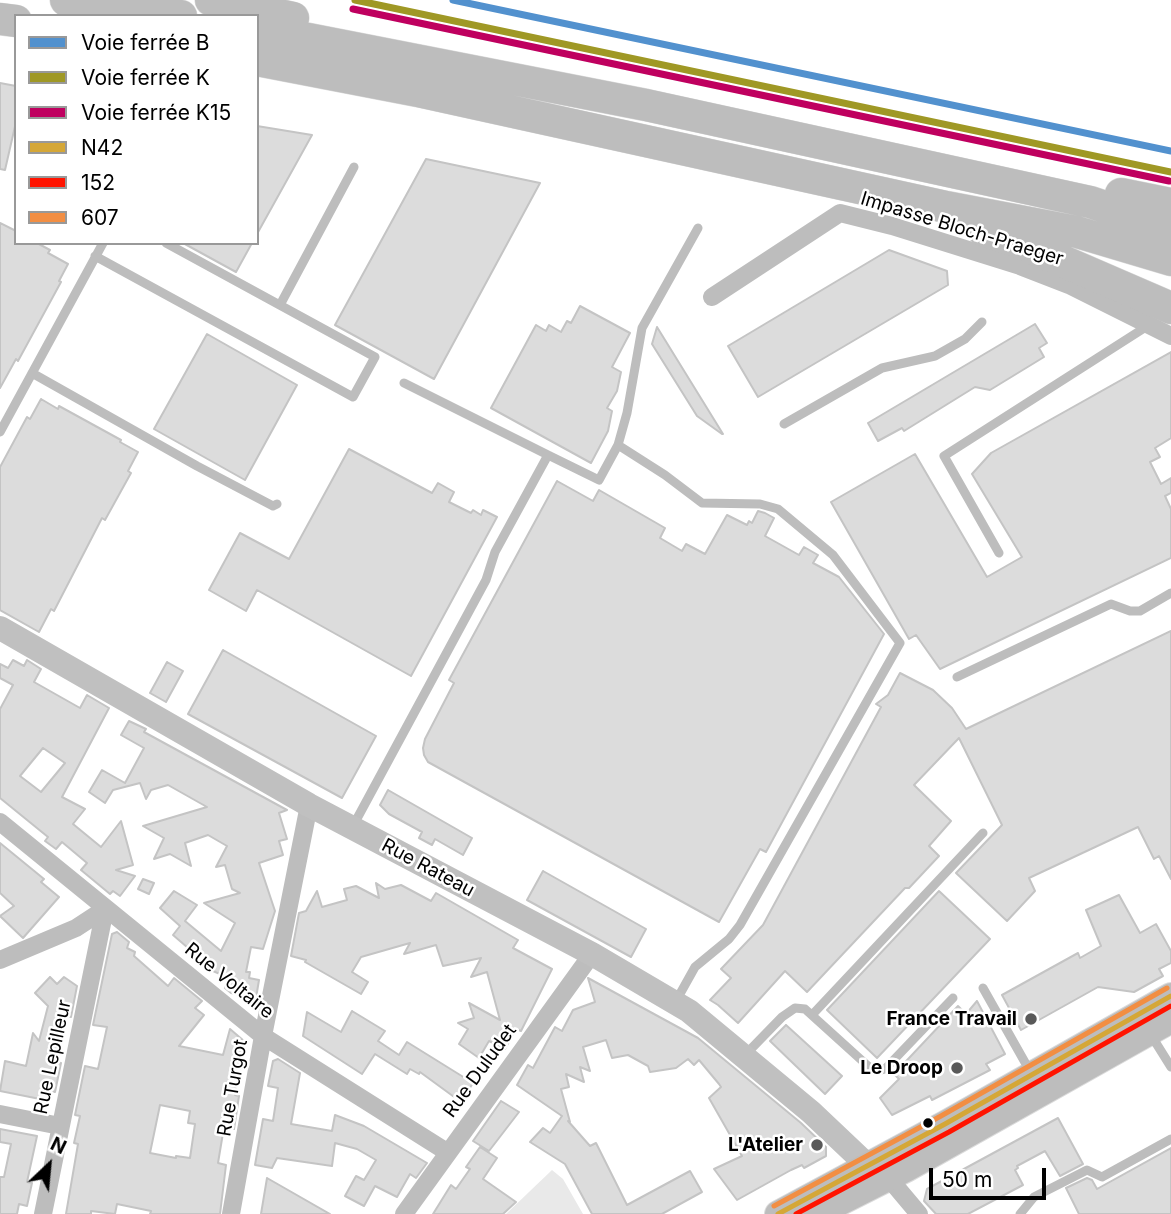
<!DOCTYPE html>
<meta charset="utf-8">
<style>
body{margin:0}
#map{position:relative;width:1171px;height:1214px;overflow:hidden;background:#fff;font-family:Inter,sans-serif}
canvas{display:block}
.legend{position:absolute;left:14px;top:14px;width:245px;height:231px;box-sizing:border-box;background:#fff;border:2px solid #999;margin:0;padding:9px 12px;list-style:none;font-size:21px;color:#000}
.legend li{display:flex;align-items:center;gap:14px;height:35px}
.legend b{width:35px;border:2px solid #999}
.north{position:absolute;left:14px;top:1130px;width:70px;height:70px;-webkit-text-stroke:5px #fff;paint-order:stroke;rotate:26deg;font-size:19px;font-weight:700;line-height:28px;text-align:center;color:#000}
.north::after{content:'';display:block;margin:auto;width:24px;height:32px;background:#000;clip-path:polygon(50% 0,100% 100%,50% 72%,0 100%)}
.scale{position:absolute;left:929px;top:1168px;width:117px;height:32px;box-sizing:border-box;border:4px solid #000;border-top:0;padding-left:9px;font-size:21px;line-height:24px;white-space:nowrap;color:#000;-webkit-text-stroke:5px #fff;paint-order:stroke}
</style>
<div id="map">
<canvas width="1171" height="1214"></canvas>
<ul class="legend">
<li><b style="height:9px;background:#5291ce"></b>Voie ferrée B</li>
<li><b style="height:9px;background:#9f9825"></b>Voie ferrée K</li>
<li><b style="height:9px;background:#bf005f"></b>Voie ferrée K15</li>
<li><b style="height:9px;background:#d5a737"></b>N42</li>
<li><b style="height:9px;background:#ff1400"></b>152</li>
<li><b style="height:9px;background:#f28e43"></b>607</li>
</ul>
<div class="north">N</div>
<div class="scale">50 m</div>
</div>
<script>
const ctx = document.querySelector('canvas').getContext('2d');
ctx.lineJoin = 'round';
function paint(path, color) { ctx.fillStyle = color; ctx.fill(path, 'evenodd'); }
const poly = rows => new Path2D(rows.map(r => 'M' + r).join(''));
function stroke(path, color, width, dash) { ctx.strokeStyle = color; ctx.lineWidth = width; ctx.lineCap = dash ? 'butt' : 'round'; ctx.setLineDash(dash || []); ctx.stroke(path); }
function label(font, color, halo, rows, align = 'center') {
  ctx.font = font + ' Inter,sans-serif'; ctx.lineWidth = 5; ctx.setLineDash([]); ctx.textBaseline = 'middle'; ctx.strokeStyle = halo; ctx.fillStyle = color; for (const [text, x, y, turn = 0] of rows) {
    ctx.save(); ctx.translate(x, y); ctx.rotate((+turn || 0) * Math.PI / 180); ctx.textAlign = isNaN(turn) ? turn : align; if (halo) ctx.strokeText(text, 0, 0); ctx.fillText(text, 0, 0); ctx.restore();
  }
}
const green = poly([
 [552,1170,563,1179,583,1214,506,1214]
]);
const building = poly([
 [0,83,16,86,16,122,5,170,0,169,0,83],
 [257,126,312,135,257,234,257,126],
 [426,159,540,183,434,379,335,325,426,159],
 [0,223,16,231,16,243,37,243,50,250,48,253,68,264,59,281,61,282,18,361,16,359,0,388,0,223],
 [183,243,252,243,236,272,183,243],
 [889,250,947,271,948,285,758,397,728,346,889,250],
 [580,306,630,333,612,367,621,372,617,391,607,408,612,411,608,431,591,463,491,408,536,325,546,331,549,325,561,332,567,321,571,323,580,306],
 [1035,324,1047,343,1039,348,1044,357,990,390,975,387,904,431,902,428,878,441,868,423,1035,324],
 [657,327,723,434,722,434,697,416,652,344,657,327],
 [207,334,297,385,245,480,154,429,207,334],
 [1171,352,1171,438,1155,448,1160,457,1150,462,1161,484,1171,478,1171,493,1165,496,1171,509,1171,558,940,669,916,635,909,639,831,502,915,454,987,577,1022,557,972,474,991,453,1171,352],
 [41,399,58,409,59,406,121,440,120,442,138,452,128,471,131,473,105,520,102,518,54,611,51,609,39,632,0,610,0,467,27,417,30,419,41,399],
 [349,449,432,493,438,483,454,492,449,502,471,513,473,510,481,515,483,510,497,517,411,676,257,590,246,611,209,590,240,533,289,559,349,449],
 [557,481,593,501,599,490,665,528,660,538,682,551,686,544,705,554,727,515,747,525,749,521,752,523,758,511,765,513,774,518,765,536,799,555,804,547,818,555,813,563,839,577,884,634,766,852,760,849,719,922,428,762,424,755,423,748,425,739,454,683,449,680,557,481],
 [1171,631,1171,879,1159,856,1154,859,1138,827,1029,878,1035,891,1007,921,956,873,1002,825,959,738,914,785,951,821,929,846,939,856,909,888,905,888,807,992,785,971,738,1023,718,1005,710,1000,731,978,721,969,763,925,881,707,876,704,888,695,900,673,933,690,952,708,966,729,1171,631],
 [223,650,376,736,342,798,188,714,223,650],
 [13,660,24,666,27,660,41,669,34,682,80,708,87,695,109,708,62,797,85,809,73,824,101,847,121,821,133,865,116,870,135,876,120,896,113,891,110,894,81,870,87,863,62,842,56,849,45,841,48,837,0,798,0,709,13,685,0,678,0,664,8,668,13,660],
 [43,748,65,763,41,792,20,776,43,748],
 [167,662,183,671,166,702,150,693,167,662],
 [129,721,146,729,144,732,287,810,279,813,287,839,279,841,283,855,259,863,275,911,263,949,251,947,246,972,250,972,249,978,259,980,256,998,231,993,225,988,229,978,213,971,215,967,194,956,195,954,173,935,180,926,160,908,174,891,197,905,185,921,221,951,235,923,204,903,240,893,232,889,225,865,216,867,227,846,208,835,185,843,191,866,170,854,154,859,164,838,143,826,207,807,168,785,151,790,146,799,140,783,113,790,105,803,89,792,102,770,125,783,144,748,121,735,129,721],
 [388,790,472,838,463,855,435,839,432,845,419,838,422,832,389,814,380,805,388,790],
 [0,843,44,879,41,882,59,897,23,938,0,916,14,906,0,893,0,843],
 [543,871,646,929,631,957,527,900,543,871],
 [143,879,154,883,149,894,138,889,143,879],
 [376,883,385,889,401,885,431,901,436,893,518,940,513,948,552,969,521,1031,516,1029,505,1049,489,1041,479,1058,459,1044,468,1029,458,1023,474,1018,469,1003,500,1020,487,972,471,977,481,958,443,966,436,945,404,954,410,943,361,957,352,972,368,982,361,994,305,962,306,960,291,956,299,913,306,911,317,891,322,907,347,900,344,889,356,886,379,898,376,883],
 [939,891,990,939,877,1058,827,1010,939,891],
 [1119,895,1140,933,1156,924,1171,951,1171,963,1159,969,1163,976,1134,992,1098,987,1021,1030,1002,995,1078,953,1080,958,1101,946,1086,910,1119,895],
 [117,932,129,942,127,948,135,952,134,956,168,986,174,978,202,1001,195,1008,204,1015,179,1046,223,1055,230,1029,244,1041,240,1069,237,1069,235,1095,239,1096,234,1129,224,1127,218,1163,226,1165,220,1214,150,1214,151,1211,117,1204,115,1214,91,1211,91,1214,66,1214,78,1144,74,1143,80,1116,75,1115,85,1066,98,1069,107,1027,93,1025,112,934,117,932],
 [160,1105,190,1111,188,1123,195,1124,190,1158,176,1156,176,1158,150,1153,160,1105],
 [50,977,57,984,64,977,77,986,71,1017,64,1015,57,1062,61,1063,55,1092,42,1090,40,1099,0,1091,5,1061,26,1066,33,1033,39,1041,48,1006,35,993,50,977],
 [588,978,698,1038,801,1123,826,1147,826,1156,804,1168,802,1165,791,1170,737,1200,714,1169,742,1156,709,1098,721,1087,719,1084,699,1060,694,1065,688,1059,676,1068,650,1072,648,1066,628,1055,612,1058,606,1040,583,1047,590,1071,580,1067,584,1082,566,1074,569,1087,561,1089,570,1122,568,1121,590,1146,596,1143,627,1205,690,1171,702,1192,662,1214,592,1214,565,1164,530,1142,543,1128,550,1133,562,1116,517,1085,528,1065,533,1068,555,1027,562,1031,573,1010,595,1002,588,978],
 [977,1001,1005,1054,986,1064,990,1070,932,1100,930,1096,892,1115,880,1098,899,1079,894,1074,958,1006,966,1014,977,1001],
 [352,1011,385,1031,378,1041,399,1055,407,1042,473,1083,461,1102,420,1072,419,1074,410,1069,407,1074,375,1054,362,1074,303,1036,307,1012,341,1032,352,1011],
 [786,1025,842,1076,825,1094,770,1041,786,1025],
 [278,1059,300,1073,291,1124,332,1131,335,1115,364,1126,427,1163,416,1178,410,1174,397,1197,375,1186,364,1206,345,1196,356,1176,364,1180,376,1160,357,1149,335,1143,332,1166,277,1158,272,1168,255,1165,263,1119,273,1121,278,1088,268,1086,273,1061,278,1059],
 [501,1101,519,1112,489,1151,473,1141,501,1101],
 [1058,1118,1083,1164,1060,1176,1045,1151,1017,1166,1018,1168,1015,1170,1023,1185,968,1214,936,1214,924,1201,927,1189,1058,1118],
 [0,1129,37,1136,27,1182,32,1183,27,1206,19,1204,17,1214,0,1214,0,1177,4,1177,11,1144,0,1142,0,1129],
 [480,1147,497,1158,483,1179,516,1202,503,1214,433,1214,451,1185,456,1189,470,1169,466,1167,480,1147],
 [1171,1148,1171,1214,1079,1214,1066,1188,1087,1178,1092,1180,1097,1189,1171,1148],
 [267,1178,330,1214,261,1214,267,1178]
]);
const lane = poly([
 [95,256,353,397,375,357,166,243],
 [280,305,354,167],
 [32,373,197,466,273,506,277,504],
 [784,424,882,368,935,356,965,339,982,322],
 [0,432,103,243],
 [618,445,627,413,642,328,698,228],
 [548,455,599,480,618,445,665,475,702,503,760,504,778,509,833,555,900,643,740,925,729,939,695,967,676,1001],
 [999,553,944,456,1149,325],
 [957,677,1111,604,1130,611,1140,611,1171,593],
 [353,826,486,580,495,552,548,455,404,383],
 [983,988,1031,1073],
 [812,1015,983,833],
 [1151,1035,1171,1067],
 [746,1054,782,1017,795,1008,805,1009,868,1066,875,1071,885,1069,953,998],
 [1020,1214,1034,1197,1087,1170,1102,1177,1171,1139]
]);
const street = poly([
 [712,297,840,213,892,226,1020,266,1069,285,1171,336],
 [0,822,263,1036,447,1152],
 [0,960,76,928,105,909],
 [0,1114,60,1126],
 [882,1174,887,1176,919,1214],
 [43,1214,105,909],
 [231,1214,263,1036,309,805],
 [404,1214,592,954]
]);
const secondary = poly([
 [0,628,309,805,592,954,689,1011,811,1112,867,1165]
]);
const primary = poly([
 [778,1214,945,1124,1171,996],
 [817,1214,906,1169,1171,1020]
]);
const highway = poly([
 [66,0,181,16],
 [211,0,293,18],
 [0,19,16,21],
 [257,29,646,105,1090,202,1171,229],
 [257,60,418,91,946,207,1077,232,1171,260],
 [1121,194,1171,204],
 [983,230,1016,241,1171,308]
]);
const bus1 = poly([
 [778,1214,945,1124,1171,996]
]);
const bus2 = poly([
 [796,1214,949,1132,1171,1006]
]);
const bus3 = poly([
 [774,1206,941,1116,1167,988]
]);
const rail1 = poly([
 [453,0,1171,151]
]);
const rail2 = poly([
 [355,0,1171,172]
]);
const rail3 = poly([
 [353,9,1169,181]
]);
const markers = [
 [1031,1019,7,"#595959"],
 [957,1068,7,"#595959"],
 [928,1123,6,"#000"],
 [817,1145,7,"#595959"]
];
const streetNames = [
 ["Impasse Bloch-Praeger",962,229,17],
 ["Rue Rateau",428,868,28],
 ["Rue Voltaire",229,981,39],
 ["Rue Lepilleur",53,1057,-78],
 ["Rue Duludet",480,1071,-54],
 ["Rue Turgot",233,1088,-80]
];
const poiNames = [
 ["France Travail",1017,1019],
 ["Le Droop",943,1068],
 ["L'Atelier",803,1145]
];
paint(green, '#e9e9e9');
paint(building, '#dcdcdc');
stroke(building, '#c4c4c4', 2);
stroke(primary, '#dbdbdb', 28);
stroke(highway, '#dbdbdb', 33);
stroke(lane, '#bdbdbd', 9);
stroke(street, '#bdbdbd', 18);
stroke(secondary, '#c0c0c0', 24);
stroke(primary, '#bdbdbd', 26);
stroke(highway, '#bdbdbd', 32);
stroke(bus1, '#d5a737', 5);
stroke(bus2, '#ff1400', 5);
stroke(bus3, '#f28e43', 5);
stroke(rail1, '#5291ce', 7);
stroke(rail2, '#9f9825', 7);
stroke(rail3, '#bf005f', 7);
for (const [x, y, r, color] of markers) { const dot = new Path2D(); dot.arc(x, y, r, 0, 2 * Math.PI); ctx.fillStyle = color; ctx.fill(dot); stroke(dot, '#fff', 2.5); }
label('19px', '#000', '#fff', streetNames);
label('bold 19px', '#000', '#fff', poiNames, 'right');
</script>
